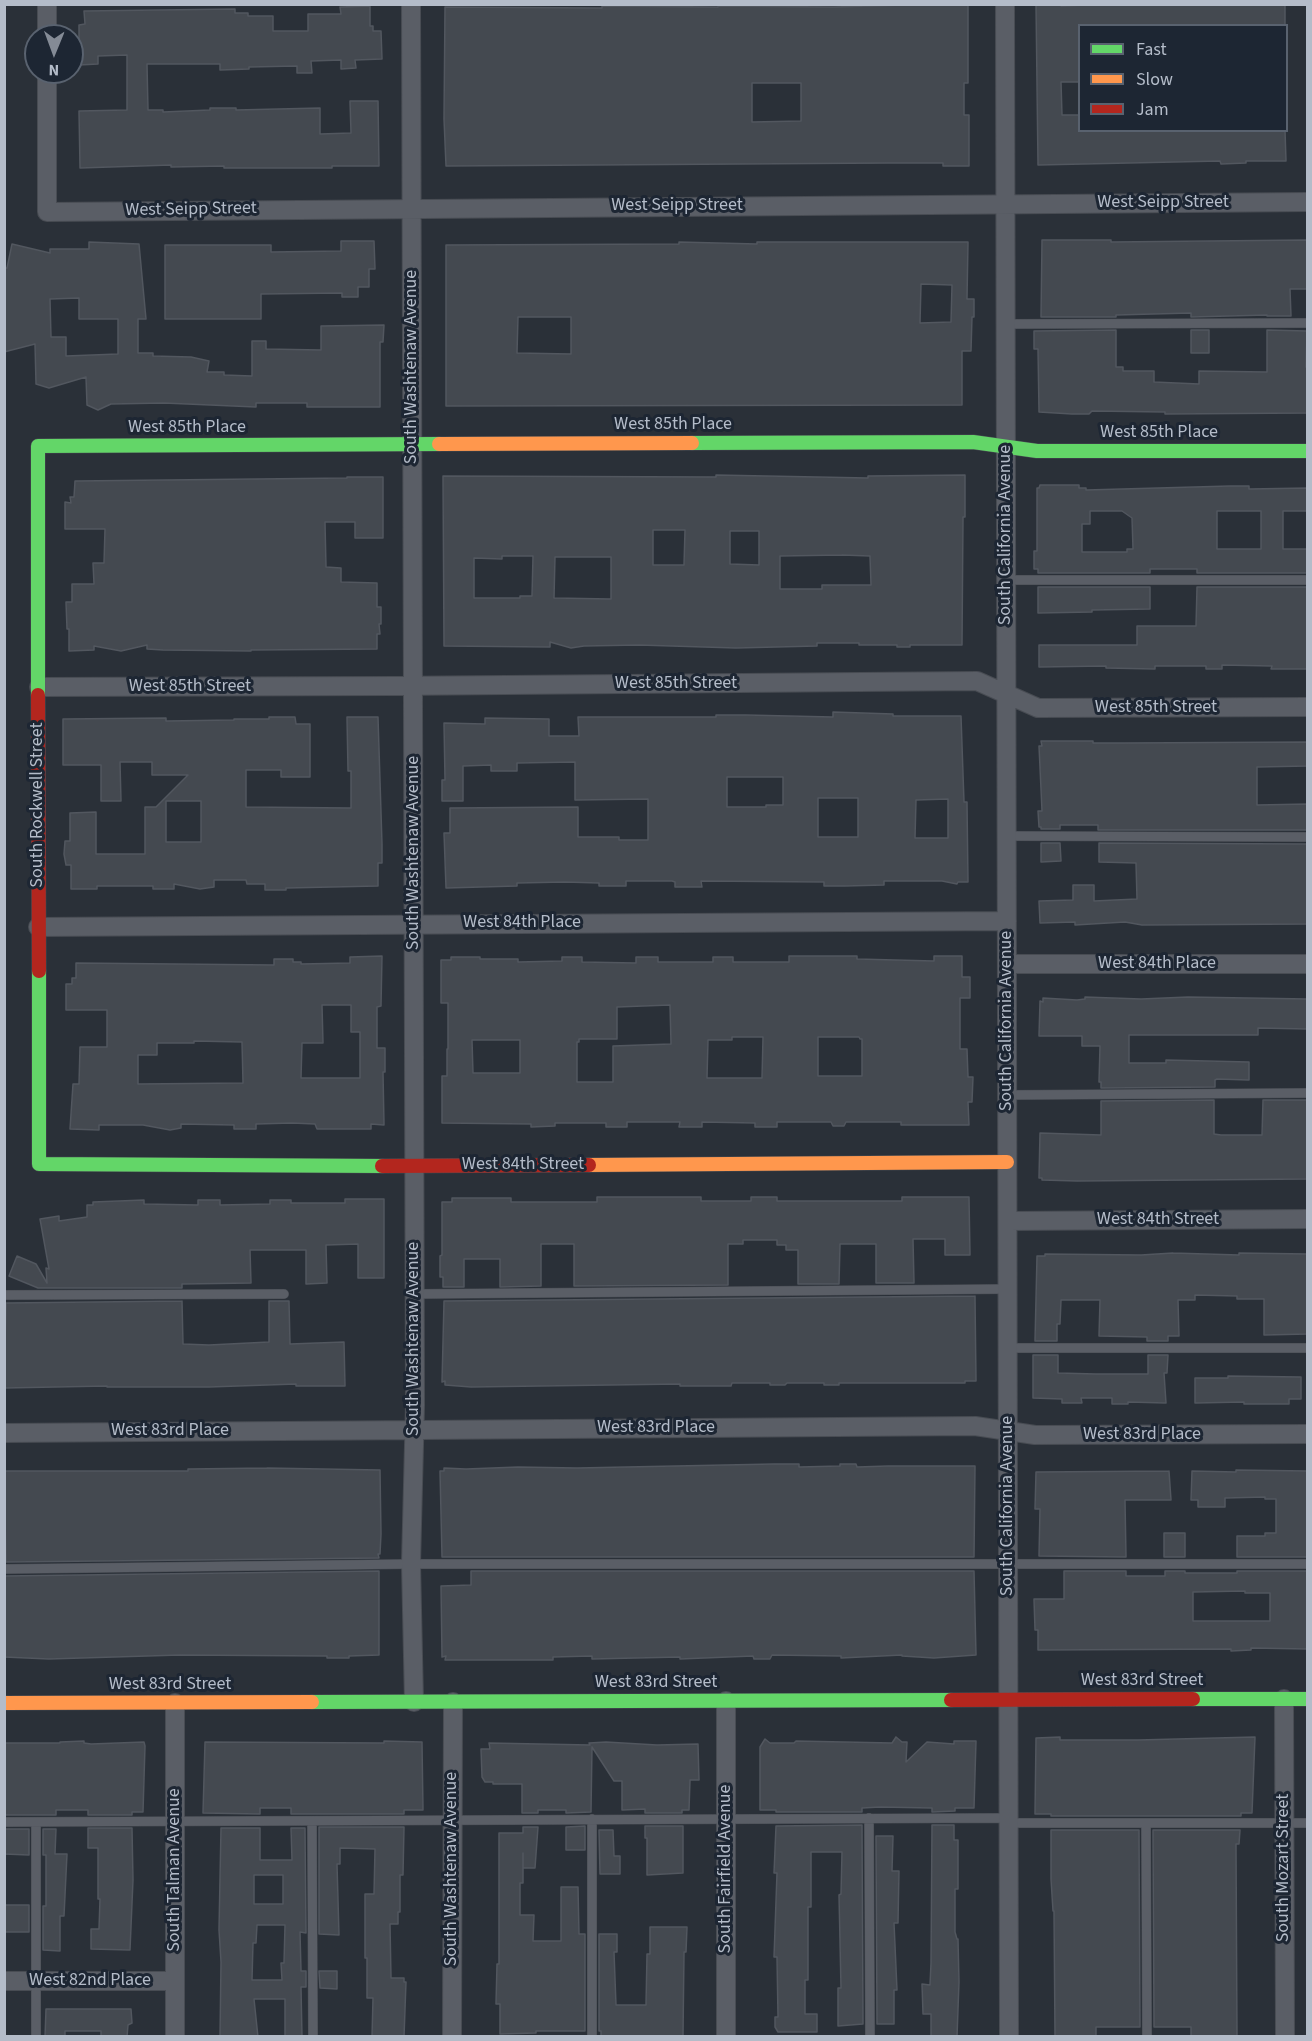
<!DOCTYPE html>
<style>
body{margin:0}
#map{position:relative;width:1312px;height:2041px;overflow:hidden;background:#2a3038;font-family:"Source Sans 3",sans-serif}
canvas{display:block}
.frame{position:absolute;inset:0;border:6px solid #b4bcc9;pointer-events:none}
.legend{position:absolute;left:1078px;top:24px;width:210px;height:108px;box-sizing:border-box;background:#1d2633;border:2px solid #59626f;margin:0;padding:8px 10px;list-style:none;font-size:18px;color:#b4bcc9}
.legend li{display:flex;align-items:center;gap:12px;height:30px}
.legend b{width:30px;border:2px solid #59626f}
.north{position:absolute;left:24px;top:24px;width:60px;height:60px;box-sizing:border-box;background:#1d2633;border:2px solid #59626f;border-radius:50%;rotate:181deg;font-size:16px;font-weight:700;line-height:24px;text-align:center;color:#b4bcc9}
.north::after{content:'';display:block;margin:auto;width:21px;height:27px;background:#848b96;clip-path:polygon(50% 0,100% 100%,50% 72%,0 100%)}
</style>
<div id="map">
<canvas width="1312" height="2041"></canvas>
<div class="frame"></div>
<ul class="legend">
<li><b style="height:8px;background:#63d668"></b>Fast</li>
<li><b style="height:8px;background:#ff974d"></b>Slow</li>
<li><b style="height:8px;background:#b3261e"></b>Jam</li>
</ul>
<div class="north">N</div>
</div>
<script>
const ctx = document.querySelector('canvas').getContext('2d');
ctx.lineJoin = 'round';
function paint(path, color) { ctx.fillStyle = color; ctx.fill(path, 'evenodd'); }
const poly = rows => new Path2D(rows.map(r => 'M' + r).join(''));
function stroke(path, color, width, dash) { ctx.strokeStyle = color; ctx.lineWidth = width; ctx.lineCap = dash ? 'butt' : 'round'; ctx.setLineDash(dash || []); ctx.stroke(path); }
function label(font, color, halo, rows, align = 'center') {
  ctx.font = font + ' "Source Sans 3",sans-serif'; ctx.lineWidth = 6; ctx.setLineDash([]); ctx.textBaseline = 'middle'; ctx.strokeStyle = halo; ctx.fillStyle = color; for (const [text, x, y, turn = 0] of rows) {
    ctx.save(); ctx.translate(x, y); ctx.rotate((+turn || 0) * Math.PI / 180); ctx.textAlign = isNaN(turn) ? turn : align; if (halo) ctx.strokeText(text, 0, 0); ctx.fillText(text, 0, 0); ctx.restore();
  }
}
const building = poly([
 [943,4,968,5,968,83,964,83,964,115,969,115,969,166,943,166,943,163,888,163,446,166,444,119,445,7,602,8,602,6,718,7,718,6,833,7,943,4],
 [752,83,801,83,801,121,752,122,752,83],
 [1036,4,1061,4,1061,6,1115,4,1285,4,1285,26,1080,26,1080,82,1061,82,1062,115,1080,115,1080,130,1285,130,1286,161,1246,161,1246,163,1221,164,1220,161,1038,165,1036,4],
 [370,6,370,26,373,26,373,31,381,31,382,59,355,60,356,68,341,69,341,60,311,61,312,73,297,73,297,66,249,67,249,69,220,70,220,64,147,64,148,110,163,110,163,112,210,110,210,108,236,108,236,110,320,108,320,134,351,133,350,101,378,101,379,166,332,166,332,168,224,168,224,166,171,167,171,165,80,168,79,111,127,110,127,55,98,56,98,64,79,65,79,25,85,24,84,11,235,9,235,13,248,13,248,16,273,16,273,31,308,31,308,14,341,14,340,7,370,6],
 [1042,240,1111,240,1111,242,1307,240,1307,289,1290,289,1291,316,1267,316,1267,315,1191,317,1191,313,1116,315,1116,317,1041,317,1042,240],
 [341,241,374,241,375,269,369,269,369,287,358,287,358,297,342,297,342,293,261,294,261,319,165,319,165,245,271,245,271,252,341,251,341,241],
 [89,242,139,244,146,319,138,319,138,353,153,353,153,356,191,357,209,361,207,372,224,372,224,375,252,376,252,341,266,341,266,349,321,350,321,326,384,325,383,342,380,342,380,407,307,407,307,403,256,403,256,407,164,403,111,404,98,410,87,405,86,377,49,388,36,384,35,344,4,352,4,268,7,268,12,244,50,253,50,249,89,249,89,242],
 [79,298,79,319,118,319,118,354,66,356,66,337,51,337,50,299,79,298],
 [679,242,757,244,757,242,968,242,967,299,974,299,974,317,972,317,971,351,962,351,962,405,446,406,446,245,679,244,679,242],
 [921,284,952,285,951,322,920,323,921,284],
 [518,317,571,317,571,354,517,353,518,317],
 [1116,330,1116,367,1123,367,1123,371,1154,371,1154,382,1199,384,1199,371,1267,372,1267,330,1307,331,1306,367,1308,367,1308,413,1165,414,1165,412,1092,411,1089,414,1072,414,1039,412,1038,349,1034,349,1034,331,1116,330],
 [1191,330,1209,330,1209,353,1191,353,1191,330],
 [716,475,868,478,868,476,965,475,965,517,963,517,962,645,910,645,910,647,897,647,897,645,859,645,859,643,817,643,817,646,736,648,639,645,584,646,571,648,550,642,550,647,444,646,443,476,716,477,716,475],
 [653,530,685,530,684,565,653,565,653,530],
 [730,531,759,531,759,565,730,564,730,531],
 [842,555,870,556,871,585,822,585,822,589,780,589,780,556,842,555],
 [502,556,533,556,532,596,520,596,520,598,474,598,474,558,502,559,502,556],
 [555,557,611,557,611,599,554,598,555,557],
 [347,477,383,477,383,538,355,538,355,522,325,522,326,567,341,568,341,582,377,583,377,607,381,607,381,624,379,624,380,634,377,634,377,649,251,650,251,651,163,650,147,649,147,645,121,651,94,646,94,650,69,651,69,629,67,629,66,602,72,602,72,584,94,584,93,563,104,563,105,529,65,529,65,502,71,503,70,497,74,497,75,481,347,478,347,477],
 [1040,485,1079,485,1079,488,1086,488,1086,490,1230,486,1249,486,1249,489,1308,488,1308,511,1283,511,1283,549,1308,549,1308,573,1197,573,1197,569,1150,569,1150,573,1038,573,1038,569,1034,569,1034,551,1037,551,1037,488,1039,488,1040,485],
 [1090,511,1122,511,1132,518,1133,549,1127,549,1127,552,1082,552,1082,524,1090,524,1090,511],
 [1217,511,1261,511,1261,549,1217,549,1217,511],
 [1038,587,1150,587,1150,609,1092,610,1092,612,1038,613,1038,587],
 [1197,587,1308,587,1308,669,1271,669,1272,666,1222,665,1222,669,1206,669,1206,666,1155,666,1155,669,1106,668,1106,666,1039,667,1039,645,1137,645,1137,626,1196,626,1197,587],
 [833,712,893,714,893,716,961,716,964,802,967,802,968,882,958,882,957,884,942,881,884,881,884,885,845,886,824,886,824,882,701,881,702,887,675,887,675,882,672,881,626,881,626,886,599,886,599,883,565,882,517,883,517,886,446,888,444,833,450,833,450,808,578,807,578,837,619,837,619,840,648,840,648,799,575,800,575,762,517,763,517,771,491,771,491,765,463,766,463,801,442,801,442,780,445,780,444,723,485,724,485,718,549,719,549,736,579,736,578,717,716,717,716,715,746,715,833,717,833,712],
 [727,777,783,777,783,805,766,805,766,807,727,807,727,777],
 [818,798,858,798,858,837,818,837,818,798],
 [948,799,948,838,915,838,916,800,948,799],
 [269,717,295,717,296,724,310,724,310,777,281,777,281,770,246,770,246,807,351,808,351,771,348,771,347,717,378,717,382,844,382,863,378,863,378,886,286,888,286,890,265,890,265,884,247,884,246,880,214,880,214,887,200,889,174,884,174,889,153,889,153,886,97,886,97,889,71,889,71,865,66,865,64,854,65,841,70,841,70,813,96,812,96,854,145,854,145,807,156,807,188,775,152,775,152,762,120,762,121,801,101,801,101,765,63,765,63,719,166,718,166,721,234,720,234,719,269,719,269,717],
 [166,801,201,801,201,842,166,842,166,801],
 [1041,741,1093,741,1093,743,1124,743,1308,742,1308,766,1257,767,1257,805,1308,804,1308,830,1098,830,1098,825,1060,825,1060,829,1041,829,1041,827,1039,827,1038,811,1042,811,1039,746,1042,746,1041,741],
 [1041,843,1060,843,1061,861,1041,862,1041,843],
 [1099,843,1308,844,1308,924,1142,925,1125,922,1075,925,1075,922,1040,923,1039,901,1073,900,1073,885,1094,885,1094,901,1137,899,1136,863,1099,862,1099,843],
 [382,956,381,1006,377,1007,377,1048,385,1048,385,1072,383,1072,384,1125,371,1124,371,1129,317,1129,315,1124,292,1123,256,1124,256,1129,234,1129,234,1125,181,1124,181,1128,170,1130,143,1125,99,1125,99,1130,70,1129,73,1084,79,1084,80,1047,107,1047,107,1010,66,1010,66,984,72,984,72,978,76,978,76,963,274,965,274,959,293,959,293,962,301,962,301,964,350,963,350,957,382,956],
 [322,1005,351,1005,351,1032,360,1032,360,1078,301,1078,302,1043,323,1043,322,1005],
 [194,1041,242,1042,243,1083,138,1084,138,1055,157,1055,157,1043,194,1043,194,1041],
 [789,956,857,956,857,959,934,961,934,956,962,956,962,977,970,977,970,998,960,998,960,1049,967,1049,968,1077,973,1077,972,1102,968,1102,969,1125,901,1125,901,1122,846,1122,844,1126,833,1126,831,1122,777,1122,777,1127,755,1127,755,1123,702,1122,702,1127,679,1127,680,1122,627,1122,627,1127,606,1127,606,1123,555,1123,555,1126,531,1127,531,1124,442,1123,442,1076,447,1076,447,1049,448,1049,448,1003,441,1003,441,960,451,960,451,957,480,957,480,959,518,959,518,962,562,961,562,957,582,957,582,962,636,963,636,957,658,957,658,962,713,962,713,957,733,957,733,962,789,962,789,956],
 [670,1005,671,1044,613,1046,613,1082,577,1082,577,1042,579,1042,579,1039,617,1039,617,1007,670,1005],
 [732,1037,763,1037,762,1078,707,1078,708,1040,732,1040,732,1037],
 [818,1037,859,1037,860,1039,862,1039,862,1076,818,1076,818,1037],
 [472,1040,520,1040,520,1073,473,1073,472,1040],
 [1085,997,1141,999,1188,997,1308,999,1308,1029,1258,1028,1258,1035,1129,1035,1129,1063,1166,1063,1166,1060,1249,1062,1249,1080,1217,1079,1215,1080,1215,1087,1101,1088,1101,1082,1099,1082,1100,1046,1082,1046,1082,1036,1039,1036,1040,1001,1043,1002,1043,998,1077,1000,1085,999,1085,997],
 [1214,1100,1214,1134,1221,1135,1262,1135,1263,1100,1308,1100,1308,1179,1077,1181,1042,1180,1042,1178,1039,1178,1040,1133,1101,1135,1101,1101,1214,1100],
 [597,1197,701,1197,701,1201,751,1201,751,1197,777,1197,777,1201,902,1201,902,1197,969,1197,970,1255,945,1255,945,1239,913,1239,914,1283,876,1283,876,1244,840,1244,839,1284,798,1284,798,1250,786,1250,786,1245,777,1245,777,1240,743,1240,743,1244,728,1244,728,1285,574,1286,574,1244,541,1244,541,1286,500,1287,500,1259,464,1259,464,1287,443,1287,443,1277,440,1277,440,1256,442,1255,442,1202,452,1202,452,1198,511,1198,511,1202,597,1202,597,1197],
 [345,1199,384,1199,384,1278,358,1278,358,1244,326,1245,327,1283,306,1284,306,1250,250,1250,251,1283,182,1284,182,1288,38,1288,9,1276,17,1256,36,1264,47,1283,46,1268,49,1269,40,1219,59,1216,59,1221,87,1217,87,1205,93,1205,93,1202,144,1200,144,1204,198,1205,198,1200,220,1200,220,1205,270,1204,270,1200,291,1200,291,1203,345,1203,345,1199],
 [1173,1253,1239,1255,1239,1253,1308,1254,1308,1334,1264,1335,1264,1299,1237,1299,1237,1296,1195,1295,1195,1300,1178,1300,1179,1336,1168,1336,1168,1341,1147,1341,1147,1337,1099,1336,1100,1300,1061,1300,1060,1324,1057,1324,1057,1341,1035,1341,1037,1256,1045,1256,1045,1254,1141,1255,1173,1253],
 [975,1296,976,1381,965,1381,965,1383,839,1383,839,1385,824,1385,824,1383,787,1383,785,1385,770,1385,770,1383,732,1383,731,1386,680,1386,680,1384,471,1387,445,1385,445,1381,442,1382,444,1301,975,1296],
 [182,1301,183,1344,209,1345,269,1342,269,1301,289,1301,290,1344,344,1342,345,1386,296,1386,296,1384,209,1387,107,1387,107,1386,4,1388,6,1303,182,1301],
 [1033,1355,1058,1355,1058,1373,1096,1374,1148,1374,1148,1355,1168,1355,1167,1373,1164,1373,1166,1403,1128,1402,1128,1404,1112,1404,1112,1398,1081,1398,1082,1403,1062,1403,1062,1399,1033,1398,1033,1355],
 [1228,1376,1301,1377,1301,1399,1289,1399,1289,1404,1244,1404,1244,1402,1195,1403,1195,1378,1228,1378,1228,1376],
 [774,1464,799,1464,799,1467,840,1466,840,1464,856,1464,857,1467,888,1466,975,1466,974,1557,442,1557,440,1471,444,1471,444,1468,466,1469,518,1467,577,1468,774,1464],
 [267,1468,380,1470,381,1534,380,1554,378,1554,379,1558,6,1562,4,1471,188,1471,188,1469,267,1468],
 [1236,1470,1308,1471,1308,1557,1237,1557,1237,1536,1265,1536,1265,1533,1276,1533,1276,1499,1265,1499,1265,1497,1225,1498,1225,1507,1198,1507,1198,1500,1191,1500,1192,1471,1236,1472,1236,1470],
 [1169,1471,1171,1500,1125,1500,1126,1557,1039,1556,1040,1509,1035,1509,1036,1472,1169,1471],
 [1164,1533,1185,1533,1185,1557,1164,1557,1164,1533],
 [379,1571,379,1655,349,1656,349,1658,327,1658,327,1656,180,1655,49,1659,4,1657,4,1576,379,1571],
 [471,1571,974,1571,976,1655,934,1658,902,1656,902,1655,841,1658,841,1656,772,1655,770,1659,754,1659,753,1656,680,1659,680,1657,592,1659,592,1656,553,1657,553,1660,445,1660,446,1656,442,1657,441,1586,471,1585,471,1571],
 [1064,1571,1126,1571,1126,1576,1165,1576,1165,1571,1185,1571,1185,1573,1237,1573,1237,1571,1308,1571,1308,1649,1251,1648,1251,1650,1231,1651,1231,1649,1038,1650,1038,1630,1035,1630,1034,1599,1064,1599,1064,1571],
 [1245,1591,1245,1593,1270,1593,1270,1621,1193,1621,1193,1592,1245,1591],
 [896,1737,902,1742,907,1742,906,1762,927,1742,954,1744,954,1741,976,1741,974,1808,955,1808,955,1811,932,1812,932,1808,880,1807,862,1808,862,1812,776,1812,776,1810,760,1810,760,1747,765,1739,770,1743,794,1743,796,1741,892,1743,896,1737],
 [1060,1737,1060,1740,1138,1740,1255,1737,1252,1813,1241,1813,1241,1816,1051,1816,1051,1814,1035,1814,1036,1738,1060,1737],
 [84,1741,84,1743,91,1744,144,1742,145,1746,143,1812,132,1812,132,1815,88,1815,88,1810,56,1810,56,1815,4,1815,4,1743,60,1743,60,1742,84,1741],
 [384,1741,422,1742,423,1810,404,1810,404,1814,291,1814,291,1808,260,1808,260,1814,203,1813,205,1742,384,1743,384,1741],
 [606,1742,657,1745,698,1744,699,1780,690,1780,689,1810,682,1810,682,1813,645,1813,645,1809,622,1810,622,1781,614,1781,592,1747,591,1812,566,1813,566,1810,538,1810,538,1813,522,1813,522,1784,493,1784,493,1782,485,1782,482,1777,481,1749,490,1749,489,1743,590,1745,589,1743,606,1742],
 [862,1825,863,2024,838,2026,838,1988,841,1988,839,1895,841,1894,842,1852,811,1852,811,1907,808,1907,808,1980,805,1980,805,2014,817,2014,817,2032,778,2032,775,2027,775,2017,778,2017,777,1957,774,1957,777,1873,774,1873,776,1826,862,1825],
 [932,1825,954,1825,954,1840,958,1840,958,1889,955,1889,955,1932,957,1939,958,1939,959,1982,957,2037,931,2037,931,2014,923,2014,922,1984,930,1985,931,1963,932,1825],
 [585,1826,585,1850,566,1850,566,1827,585,1826],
 [645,1826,683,1826,683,1873,647,1875,647,1838,645,1838,645,1826],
 [319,1827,404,1827,403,1875,400,1875,400,1912,398,1912,398,1924,390,1924,391,1978,404,1978,404,1982,406,1982,404,2037,372,2037,373,1998,367,1998,367,1958,365,1958,365,1894,374,1894,375,1849,340,1848,340,1864,337,1864,339,1935,319,1934,319,1827],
 [523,1827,538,1827,535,1868,523,1868,523,1853,523,1883,520,1883,520,1915,534,1915,533,1941,561,1941,561,1887,578,1887,579,1934,585,1934,585,2031,536,2031,536,2033,500,2034,500,2004,496,2004,497,1964,499,1964,499,1833,523,1833,523,1827],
 [88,1828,132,1828,133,1880,130,1950,91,1949,91,1929,99,1929,100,1899,98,1899,98,1848,88,1848,88,1828],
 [221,1828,260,1828,260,1860,292,1860,291,1828,305,1828,306,1933,300,1932,301,1971,306,1971,306,1987,301,1987,302,2037,285,2037,285,1999,254,1999,258,2037,220,2037,221,1962,219,1930,221,1828],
 [254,1875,283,1875,283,1904,254,1904,254,1875],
 [257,1925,285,1925,284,1963,281,1963,282,1980,252,1980,253,1943,256,1943,257,1925],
 [4,1829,29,1829,29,1855,4,1854,4,1829],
 [43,1829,56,1829,55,1854,67,1854,64,1916,60,1916,60,1951,43,1950,43,1906,46,1906,46,1855,43,1855,43,1829],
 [599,1830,613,1830,614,1856,620,1856,620,1874,600,1874,599,1830],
 [1051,1830,1139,1830,1140,2027,1096,2027,1096,2037,1055,2037,1054,1911,1053,1911,1051,1879,1051,1830],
 [1153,1830,1240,1830,1239,1844,1236,1844,1237,2037,1191,2037,1191,2027,1154,2027,1153,1830],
 [876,1836,893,1836,892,1871,899,1871,898,1923,894,1923,897,1990,894,1990,894,2024,877,2024,876,1836],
 [4,1905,29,1905,29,1932,4,1932,4,1905],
 [650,1927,687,1927,686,1952,684,1952,683,2037,601,2037,601,2031,599,2031,599,1934,617,1934,617,1952,614,1952,616,2005,646,2005,647,1954,650,1954,650,1927],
 [319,1971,337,1971,337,1989,320,1988,319,1971],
 [46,2009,131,2009,132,2023,128,2025,127,2037,101,2037,101,2031,65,2031,65,2037,45,2037,46,2009]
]);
const lane = poly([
 [1006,324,1308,323],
 [1006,580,1308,580],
 [1007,836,1308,837],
 [1007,1095,1308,1093],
 [415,1294,1008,1289],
 [4,1295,284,1294],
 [1008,1348,1308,1348],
 [4,1569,411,1564,1308,1564],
 [869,1818,870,2036],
 [592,1819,592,2036],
 [312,1821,313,2036],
 [4,1822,1009,1818],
 [36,1822,36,2036],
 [1009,1823,1308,1823],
 [1146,1824,1147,2036]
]);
const street = poly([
 [411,4,415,1405,411,1564,414,1702],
 [1005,4,1009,2036],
 [47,36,47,4],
 [47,72,47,212,1308,202],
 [39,687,388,686,977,681,1038,708,1308,707],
 [38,927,1007,921],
 [1007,964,1308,964],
 [1008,1221,1308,1219],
 [4,1433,975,1426,1035,1435,1308,1434],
 [1284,1699,1285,2036],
 [726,1701,726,2036],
 [4,1981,175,1981],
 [175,2036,175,1703],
 [452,2036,453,1702]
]);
const fast = poly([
 [692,443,973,442,1037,451,1308,451],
 [38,695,38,446,439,444],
 [39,971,39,1164,382,1166],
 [1193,1699,1308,1699],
 [312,1702,951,1700]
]);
const slow = poly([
 [439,444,692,443],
 [589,1165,1007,1162],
 [4,1703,312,1702]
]);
const jam = poly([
 [38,695,39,971],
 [382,1166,589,1165],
 [951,1700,1193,1699]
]);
const streetNames = [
 ["West Seipp Street",1163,203],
 ["West Seipp Street",677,206],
 ["West Seipp Street",191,210,-1],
 ["South Washtenaw Avenue",412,367,-90],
 ["West 85th Place",673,425],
 ["West 85th Place",187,428],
 ["West 85th Place",1159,433],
 ["South California Avenue",1006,535,-90],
 ["West 85th Street",676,684],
 ["West 85th Street",190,687],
 ["West 85th Street",1156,708],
 ["South Rockwell Street",38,805,-90],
 ["South Washtenaw Avenue",414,853,-90],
 ["West 84th Place",522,923],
 ["West 84th Place",1157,964],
 ["South California Avenue",1007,1021,-90],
 ["West 84th Street",523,1165],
 ["West 84th Street",1158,1220],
 ["South Washtenaw Avenue",414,1339,-90],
 ["West 83rd Place",656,1428],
 ["West 83rd Place",170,1431],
 ["West 83rd Place",1142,1435],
 ["South California Avenue",1008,1506,-90],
 ["West 83rd Street",1142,1681],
 ["West 83rd Street",656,1683],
 ["West 83rd Street",170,1685],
 ["South Mozart Street",1284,1868,-90],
 ["South Washtenaw Avenue",452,1869,-90],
 ["South Fairfield Avenue",726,1869,-90],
 ["South Talman Avenue",175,1870,-90],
 ["West 82nd Place",90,1981]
];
paint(building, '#444950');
stroke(building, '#52575f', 1.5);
stroke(lane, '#484c53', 10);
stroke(street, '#484c53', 20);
stroke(fast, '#484c53', 15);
stroke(slow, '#484c53', 15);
stroke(jam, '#484c53', 15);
stroke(lane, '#5a5e66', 9);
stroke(street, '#5a5e66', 18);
stroke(fast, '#63d668', 14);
stroke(slow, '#ff974d', 14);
stroke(jam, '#b3261e', 14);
label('18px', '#b4bcc9', '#1d2633', streetNames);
</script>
